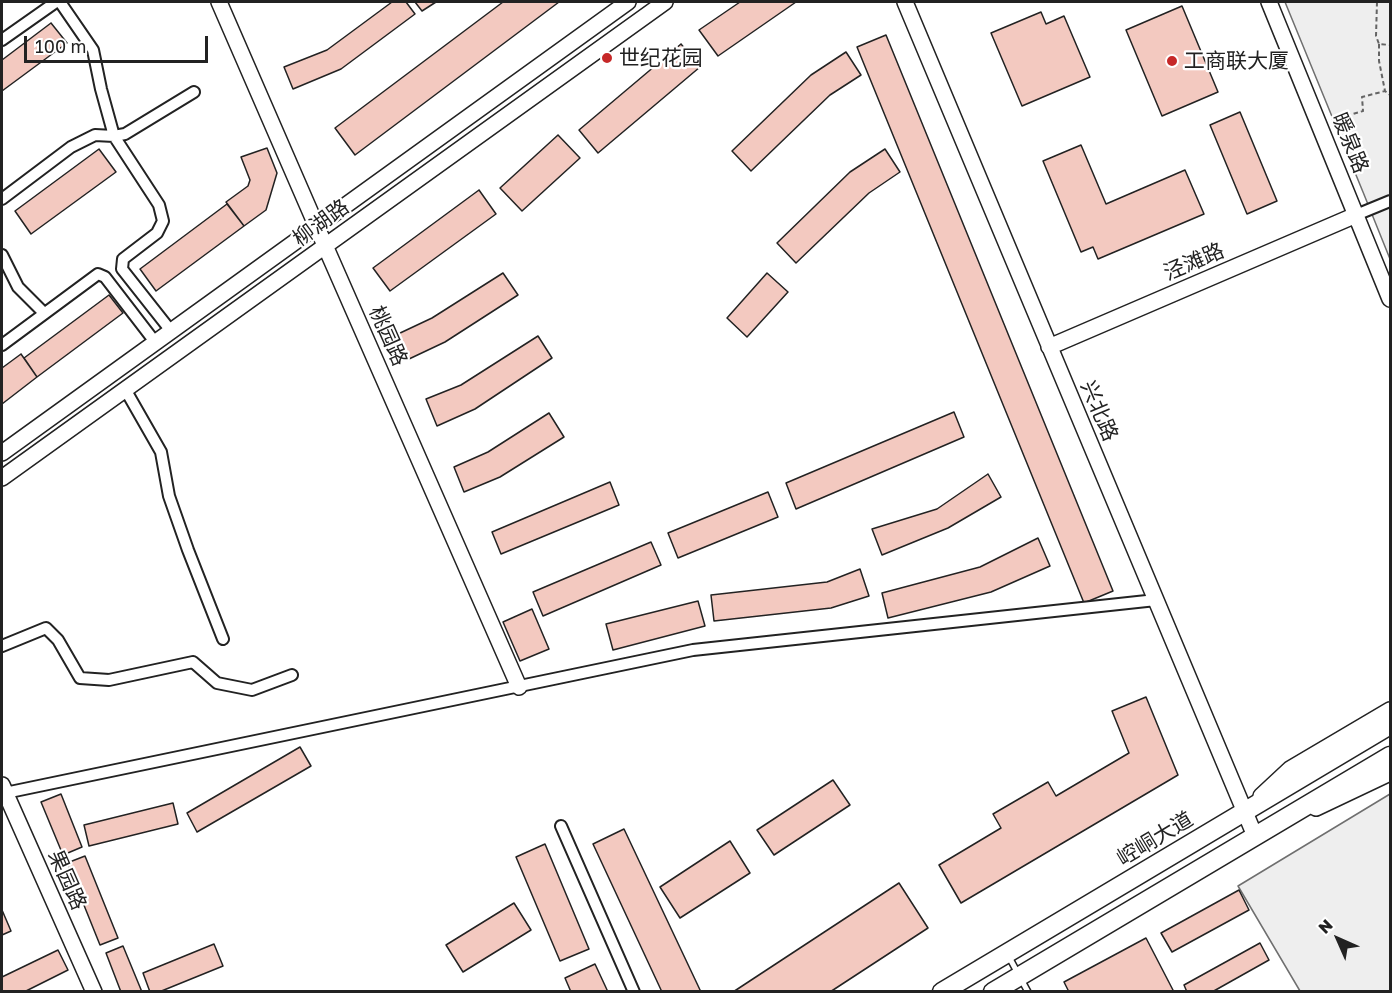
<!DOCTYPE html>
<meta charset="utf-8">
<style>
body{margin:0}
#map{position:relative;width:1392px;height:993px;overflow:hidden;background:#fff;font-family:"Golos Text",sans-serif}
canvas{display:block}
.frame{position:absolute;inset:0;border:3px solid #222;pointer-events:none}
.north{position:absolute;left:1308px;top:909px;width:60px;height:60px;-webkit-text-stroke:4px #fff;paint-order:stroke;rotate:315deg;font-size:16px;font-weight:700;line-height:24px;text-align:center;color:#222}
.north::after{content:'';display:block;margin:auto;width:21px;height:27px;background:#222;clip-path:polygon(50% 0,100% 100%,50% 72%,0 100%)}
.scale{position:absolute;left:24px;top:36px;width:184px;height:27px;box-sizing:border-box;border:3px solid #222;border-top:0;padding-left:8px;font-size:18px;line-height:21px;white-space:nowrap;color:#222;-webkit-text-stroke:4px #fff;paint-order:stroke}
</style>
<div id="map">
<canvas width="1392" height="993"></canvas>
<div class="frame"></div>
<div class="north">N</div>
<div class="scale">100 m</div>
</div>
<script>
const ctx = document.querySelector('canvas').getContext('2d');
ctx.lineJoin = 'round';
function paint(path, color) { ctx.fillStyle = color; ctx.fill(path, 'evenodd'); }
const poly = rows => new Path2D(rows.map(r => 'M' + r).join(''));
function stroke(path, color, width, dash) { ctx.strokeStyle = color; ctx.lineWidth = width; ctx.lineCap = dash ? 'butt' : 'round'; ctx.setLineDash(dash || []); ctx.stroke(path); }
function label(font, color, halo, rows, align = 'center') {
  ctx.font = font + ' "Golos Text","Noto Sans SC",sans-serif'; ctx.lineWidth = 4.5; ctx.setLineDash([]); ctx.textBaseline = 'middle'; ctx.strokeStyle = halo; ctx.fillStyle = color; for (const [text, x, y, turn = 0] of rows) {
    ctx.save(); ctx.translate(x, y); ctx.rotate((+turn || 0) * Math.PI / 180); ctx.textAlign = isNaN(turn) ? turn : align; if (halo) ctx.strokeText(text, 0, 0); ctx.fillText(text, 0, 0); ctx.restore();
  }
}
const green = poly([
 [1285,2,1390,2,1390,259,1363,192,1285,2],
 [1390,794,1390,991,1300,991,1238,886,1390,794]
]);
const building = poly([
 [392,2,406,2,415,14,341,69,293,89,284,67,327,50,392,2],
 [415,2,436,2,422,11,415,2],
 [503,2,559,2,355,155,335,128,503,2],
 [740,2,796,2,718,56,699,30,740,2],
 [1182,6,1218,92,1162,116,1126,30,1182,6],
 [1041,12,1046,24,1064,16,1090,77,1022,106,991,33,1041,12],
 [51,23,67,43,2,91,2,60,51,23],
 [886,35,1113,591,1084,603,857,47,886,35],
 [681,44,700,67,598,153,579,130,681,44],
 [846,52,861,75,830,95,751,171,732,151,811,75,846,52],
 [1240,112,1277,201,1247,214,1210,125,1240,112],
 [558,135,580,158,522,211,500,188,558,135],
 [1081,145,1106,204,1185,170,1204,214,1098,259,1093,247,1081,252,1043,161,1081,145],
 [267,148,277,173,266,210,244,226,226,202,248,186,250,180,241,157,267,148],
 [99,149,116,172,31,234,15,211,99,149],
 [885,149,900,172,869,193,796,263,777,243,850,172,885,149],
 [479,190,496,214,390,291,373,268,479,190],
 [227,204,244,226,156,291,140,269,227,204],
 [503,273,518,295,445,342,409,359,398,334,432,318,503,273],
 [767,273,788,292,747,337,727,318,767,273],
 [109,295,123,313,37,377,24,358,109,295],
 [538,336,552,358,475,409,437,426,426,399,461,385,538,336],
 [21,354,37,377,2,404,2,368,21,354],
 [954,412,964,437,796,509,786,483,954,412],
 [549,413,564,437,500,477,464,492,454,467,488,452,549,413],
 [988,474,1001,497,948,528,882,555,872,529,937,509,988,474],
 [610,482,619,505,501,554,492,532,610,482],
 [768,492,778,517,678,558,668,533,768,492],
 [1038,538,1050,566,991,592,888,618,882,593,980,567,1038,538],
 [651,542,661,565,543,616,533,592,651,542],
 [860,569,869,596,831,608,714,621,711,595,827,582,860,569],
 [698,601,705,626,613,650,606,624,698,601],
 [532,609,549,649,520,661,503,622,532,609],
 [1146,697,1178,775,961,903,939,865,1001,828,993,814,1048,782,1056,796,1129,753,1112,711,1146,697],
 [300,747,311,766,197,832,187,813,300,747],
 [833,780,850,805,774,855,757,830,833,780],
 [61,794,82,847,63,855,41,802,61,794],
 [173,803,178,824,89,846,84,825,173,803],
 [624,829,701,992,662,992,593,844,624,829],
 [730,841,750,873,680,918,660,887,730,841],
 [545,844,589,949,560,961,516,857,545,844],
 [85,856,118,938,100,945,67,863,85,856],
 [899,883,928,928,830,992,733,992,899,883],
 [1239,890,1249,910,1172,952,1161,933,1239,890],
 [514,903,531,930,463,972,446,945,514,903],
 [2,910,11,931,2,935,2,910],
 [1146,938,1174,992,1069,992,1064,982,1146,938],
 [1260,943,1269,960,1212,992,1187,992,1184,985,1260,943],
 [214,944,223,966,159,992,150,992,143,973,214,944],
 [123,946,142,992,121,992,106,953,123,946],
 [58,950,68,970,24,992,2,992,2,977,58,950],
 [595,964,608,992,571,992,565,978,595,964]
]);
const path = poly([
 [1377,2,1376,36,1379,44,1390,45],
 [1379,44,1379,61,1385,91,1390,95],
 [1332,120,1363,111,1362,97,1385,91]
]);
const lane = poly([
 [1009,957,1028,992]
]);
const street = poly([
 [60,2,93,50,101,89,114,136,125,134,194,92],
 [2,40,56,2],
 [2,199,71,147,95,135,114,136,159,205,163,221,157,233,123,259,122,269,171,331],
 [1356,215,1390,201],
 [2,255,18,287,44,313],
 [2,345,98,274,105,277,155,342],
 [125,389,161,452,169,496,188,550,223,639],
 [2,646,46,628,58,640,80,678,109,680,193,662,217,683,252,690,292,675],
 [5,793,693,650,1156,600],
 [561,826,634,992]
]);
const secondary = poly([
 [219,2,316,225,519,687],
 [905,2,1255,836,1264,832],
 [1269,2,1390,299],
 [1049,347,1356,215],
 [2,453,628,2],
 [2,478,665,2],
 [2,785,94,992],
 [1261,796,1290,769,1390,710],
 [1316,808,1390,773]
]);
const primary = poly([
 [942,992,1390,725],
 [993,992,1390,756]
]);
const markers = [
 [607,58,6,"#c62828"],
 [1172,61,6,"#c62828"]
];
const poiNames = [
 ["世纪花园",619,58],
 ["工商联大厦",1184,61]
];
const streetNames = [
 ["暖泉路",1350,143,68],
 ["柳湖路",321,223,-36],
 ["泾滩路",1194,262,-23],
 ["桃园路",388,336,66],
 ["兴北路",1099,411,67],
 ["崆峒大道",1155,839,-31],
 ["果园路",67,880,66]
];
paint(green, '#eee');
stroke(green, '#6f6f6f', 1.5);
paint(building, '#f3c9c0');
stroke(building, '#222', 1.5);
stroke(lane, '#222', 8);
stroke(street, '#222', 14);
stroke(secondary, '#222', 18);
stroke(primary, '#222', 21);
stroke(path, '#646464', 2, [4.5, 3]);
stroke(lane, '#fff', 5);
stroke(street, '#fff', 10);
stroke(secondary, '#fff', 15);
stroke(primary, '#fff', 18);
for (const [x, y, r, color] of markers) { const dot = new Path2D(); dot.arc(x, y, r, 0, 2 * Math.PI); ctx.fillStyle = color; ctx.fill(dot); stroke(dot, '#fff', 2); }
label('21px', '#222', '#fff', poiNames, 'left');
label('21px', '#222', '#fff', streetNames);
</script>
